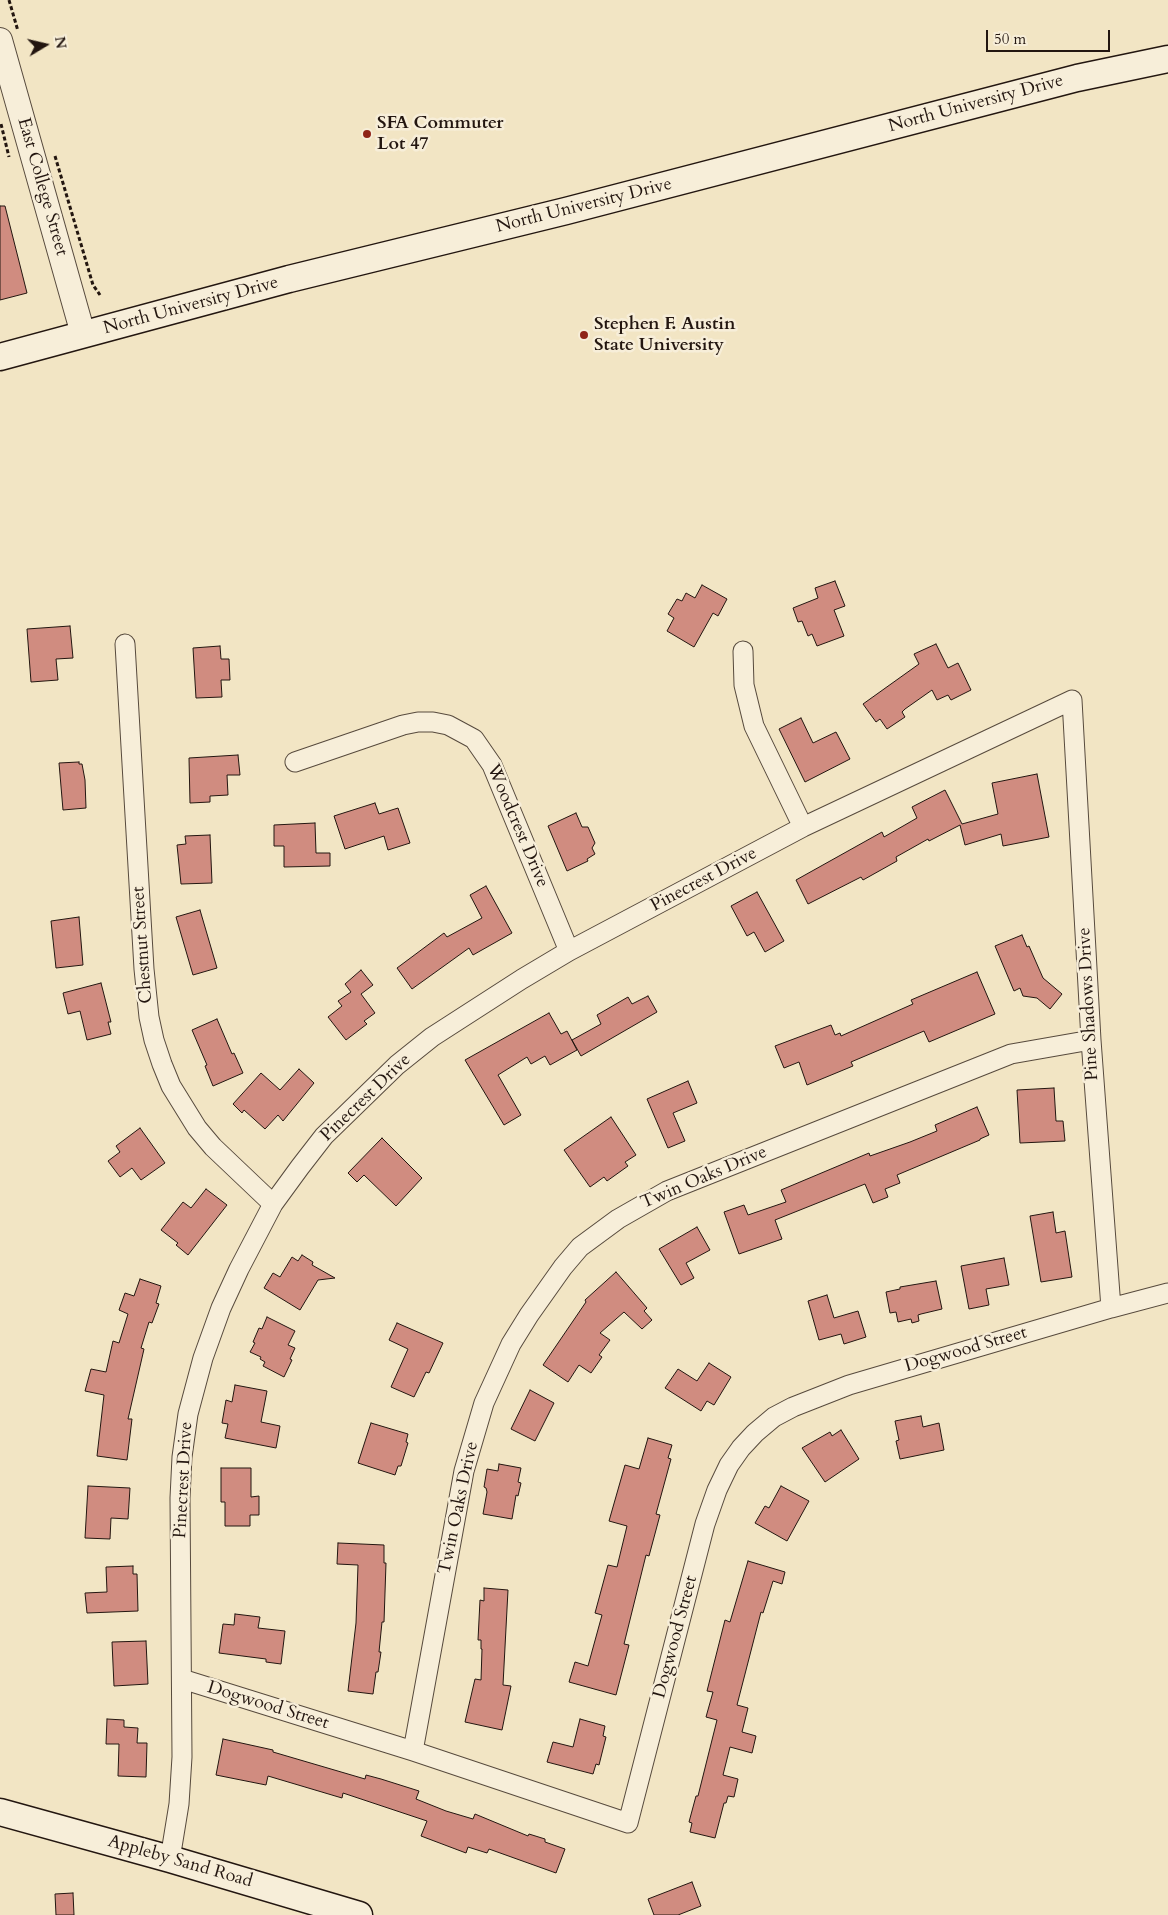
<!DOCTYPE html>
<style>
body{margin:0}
#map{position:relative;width:1168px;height:1915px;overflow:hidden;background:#f2e5c4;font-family:Cardo,serif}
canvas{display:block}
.north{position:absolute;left:20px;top:20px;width:50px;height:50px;-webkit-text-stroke:4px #f7eed9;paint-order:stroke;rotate:81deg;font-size:14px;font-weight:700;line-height:20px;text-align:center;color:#231610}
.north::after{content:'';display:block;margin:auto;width:18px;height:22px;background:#231610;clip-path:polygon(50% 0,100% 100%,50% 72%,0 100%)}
.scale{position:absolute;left:986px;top:30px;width:124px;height:22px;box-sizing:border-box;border:2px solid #231610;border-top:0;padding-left:6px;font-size:15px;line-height:18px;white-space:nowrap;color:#231610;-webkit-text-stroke:4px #f7eed9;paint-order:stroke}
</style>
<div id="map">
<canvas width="1168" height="1915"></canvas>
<div class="north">N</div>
<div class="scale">50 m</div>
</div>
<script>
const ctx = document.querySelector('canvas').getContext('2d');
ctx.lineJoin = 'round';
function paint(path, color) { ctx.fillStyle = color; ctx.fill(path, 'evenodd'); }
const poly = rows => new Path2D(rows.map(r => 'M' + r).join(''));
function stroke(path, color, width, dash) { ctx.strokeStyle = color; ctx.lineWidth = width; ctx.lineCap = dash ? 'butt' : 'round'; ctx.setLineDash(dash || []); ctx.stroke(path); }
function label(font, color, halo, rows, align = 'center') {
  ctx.font = font + ' Cardo,serif'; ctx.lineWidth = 5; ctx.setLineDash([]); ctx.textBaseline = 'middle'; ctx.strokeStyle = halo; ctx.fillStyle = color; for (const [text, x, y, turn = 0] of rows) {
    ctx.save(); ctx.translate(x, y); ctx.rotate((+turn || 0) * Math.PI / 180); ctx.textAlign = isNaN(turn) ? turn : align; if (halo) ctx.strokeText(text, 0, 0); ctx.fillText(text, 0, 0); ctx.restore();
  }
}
const building = poly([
 [0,206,5,206,27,293,0,300,0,206],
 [835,581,845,606,834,610,844,636,817,646,812,634,808,636,802,621,798,622,793,608,818,598,815,588,835,581],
 [702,585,727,599,718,616,713,613,694,647,667,631,674,618,668,614,677,599,682,601,686,593,695,598,702,585],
 [70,626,73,658,56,659,58,680,31,682,27,629,70,626],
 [936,644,948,668,958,663,971,690,951,700,948,695,937,700,932,690,905,709,902,712,905,717,887,729,880,719,876,722,863,704,919,664,914,654,936,644],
 [220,646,221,659,229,659,230,680,221,680,222,697,196,698,193,648,220,646],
 [801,718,813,743,836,732,850,759,805,782,779,729,801,718],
 [238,755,240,775,227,775,228,795,210,796,210,802,190,803,189,758,238,755],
 [79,762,79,764,82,764,85,780,86,808,63,810,59,763,79,762],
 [1037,774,1049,837,1003,846,1001,834,965,845,960,825,929,841,928,839,896,857,897,861,863,880,861,877,808,904,796,880,882,832,884,837,917,818,912,807,945,790,962,824,998,814,992,783,1037,774],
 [375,803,379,814,398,808,410,843,388,850,384,836,345,849,334,816,375,803],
 [576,813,582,827,588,827,595,843,592,848,595,854,587,859,588,861,567,871,548,826,576,813],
 [315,823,316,853,330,853,330,866,284,867,284,846,274,846,274,825,315,823],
 [210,835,212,883,181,884,177,845,186,844,185,836,210,835],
 [486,886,512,933,473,955,469,948,412,989,397,968,444,933,447,937,482,918,470,895,486,886],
 [757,892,784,941,765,952,754,932,747,936,731,906,757,892],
 [200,910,217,968,193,975,176,917,200,910],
 [79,917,83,965,56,968,51,921,79,917],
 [1022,935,1027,947,1029,946,1043,978,1062,994,1050,1009,1037,998,1023,996,1020,988,1014,991,995,946,1022,935],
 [361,970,373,985,361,994,375,1013,364,1021,367,1024,346,1040,328,1017,342,1006,338,1001,351,992,345,984,361,970],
 [977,972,995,1014,929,1042,924,1031,851,1062,853,1066,807,1085,799,1062,784,1068,775,1046,831,1025,835,1035,840,1033,841,1036,913,1004,911,1000,977,972],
 [101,983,111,1022,108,1022,111,1034,87,1040,80,1011,68,1014,63,993,101,983],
 [648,996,657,1012,581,1056,572,1040,601,1024,597,1015,628,997,632,1004,648,996],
 [549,1013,561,1034,567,1031,577,1050,550,1065,545,1056,531,1064,527,1057,498,1075,521,1115,504,1125,465,1060,549,1013],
 [217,1019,232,1054,234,1053,243,1073,213,1086,205,1066,207,1065,192,1030,217,1019],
 [299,1069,314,1083,283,1121,278,1115,265,1129,244,1110,242,1113,233,1104,261,1073,280,1090,299,1069],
 [688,1081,697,1103,673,1113,685,1141,668,1148,647,1099,688,1081],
 [1054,1088,1056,1121,1063,1121,1065,1141,1020,1143,1017,1090,1054,1088],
 [977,1107,989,1135,980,1139,980,1140,897,1175,900,1183,885,1189,888,1197,873,1203,865,1184,775,1220,782,1239,739,1254,724,1212,744,1205,748,1215,786,1202,781,1190,869,1153,870,1156,910,1142,937,1131,935,1125,977,1107],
 [611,1117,636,1155,625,1162,628,1166,607,1181,604,1177,590,1187,564,1150,611,1117],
 [140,1128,165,1163,141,1180,132,1168,120,1177,108,1161,120,1152,116,1146,140,1128],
 [382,1138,422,1178,396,1206,364,1175,357,1182,348,1173,382,1138],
 [206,1189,227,1205,188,1255,176,1245,178,1243,161,1230,183,1202,191,1208,206,1189],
 [1053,1212,1056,1233,1065,1231,1072,1277,1041,1282,1030,1216,1053,1212],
 [697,1227,710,1250,686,1263,694,1278,681,1285,659,1249,697,1227],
 [302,1255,313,1262,312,1265,335,1278,318,1280,300,1310,264,1288,273,1273,280,1277,292,1257,298,1261,302,1255],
 [1004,1258,1009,1285,986,1289,989,1305,969,1309,961,1266,1004,1258],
 [616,1272,647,1308,644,1311,652,1320,642,1329,624,1312,600,1333,610,1340,599,1355,602,1357,591,1373,579,1365,568,1382,543,1365,586,1302,585,1300,616,1272],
 [140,1279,161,1286,156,1303,159,1304,152,1323,149,1322,141,1348,144,1349,128,1419,132,1419,127,1460,97,1456,104,1395,85,1391,91,1369,106,1372,113,1341,119,1343,128,1314,119,1310,125,1293,134,1296,140,1279],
 [936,1281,942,1309,921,1314,918,1315,919,1321,912,1323,911,1319,898,1322,896,1312,890,1313,886,1292,900,1289,900,1287,936,1281],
 [827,1295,834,1318,858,1311,866,1337,844,1344,841,1334,819,1340,808,1301,827,1295],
 [267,1317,295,1331,288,1345,295,1348,290,1359,292,1360,284,1377,263,1366,265,1362,260,1359,261,1357,250,1352,255,1343,253,1342,259,1328,262,1329,267,1317],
 [397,1323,443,1343,429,1373,426,1372,414,1397,391,1387,408,1349,389,1340,397,1323],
 [709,1363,731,1377,714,1405,707,1401,701,1411,665,1388,678,1369,697,1381,709,1363],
 [235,1385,267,1391,261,1422,280,1426,276,1448,225,1438,228,1424,222,1423,226,1400,232,1402,235,1385],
 [530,1390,554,1403,535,1441,511,1429,530,1390],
 [921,1416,923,1427,939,1423,944,1450,900,1459,896,1441,899,1440,895,1421,921,1416],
 [371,1423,408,1434,406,1442,408,1443,401,1466,398,1466,395,1475,358,1463,371,1423],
 [841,1430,859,1459,825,1482,802,1448,830,1432,832,1436,841,1430],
 [648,1438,672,1445,668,1458,671,1459,656,1514,660,1515,649,1556,646,1555,624,1644,629,1645,616,1695,569,1682,575,1662,588,1666,602,1615,595,1613,608,1565,617,1567,627,1526,609,1521,625,1465,639,1469,648,1438],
 [499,1464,521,1468,518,1482,521,1483,518,1496,516,1495,512,1519,483,1514,487,1492,486,1488,484,1487,487,1469,498,1471,499,1464],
 [221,1468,251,1468,251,1497,259,1496,259,1515,250,1515,250,1526,225,1526,225,1502,221,1502,221,1468],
 [88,1486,130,1488,128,1519,111,1518,110,1539,85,1538,88,1486],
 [781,1486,809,1501,787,1541,755,1523,765,1506,769,1508,781,1486],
 [338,1543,384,1545,384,1563,386,1563,384,1622,382,1622,379,1652,381,1652,378,1672,376,1672,373,1694,348,1691,356,1623,358,1565,337,1564,338,1543],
 [748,1561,785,1572,782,1584,773,1581,763,1613,761,1612,737,1705,748,1708,742,1732,756,1736,752,1753,730,1747,723,1775,738,1779,734,1797,728,1796,726,1803,724,1803,715,1838,690,1832,692,1823,689,1822,696,1796,698,1796,717,1720,706,1717,713,1692,707,1691,725,1620,730,1622,748,1561],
 [133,1566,133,1574,137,1574,138,1611,87,1613,85,1593,107,1592,106,1567,133,1566],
 [484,1588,508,1590,503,1685,511,1686,502,1730,465,1722,475,1679,481,1680,482,1649,481,1649,481,1640,478,1640,480,1600,484,1601,484,1588],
 [235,1614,260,1617,258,1628,285,1631,281,1664,266,1662,266,1659,219,1653,223,1624,234,1625,235,1614],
 [146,1641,148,1684,114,1686,112,1642,146,1641],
 [107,1719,124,1720,124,1727,138,1728,137,1743,147,1743,146,1777,118,1776,119,1744,106,1744,107,1719],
 [580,1719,605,1726,603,1736,606,1737,599,1765,596,1764,593,1774,547,1762,553,1742,573,1747,580,1719],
 [223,1739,273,1750,273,1752,365,1779,366,1775,381,1779,419,1791,416,1799,446,1811,473,1819,475,1814,528,1836,529,1834,545,1839,545,1842,565,1849,556,1873,489,1849,487,1853,468,1847,466,1853,421,1836,427,1821,343,1793,342,1798,268,1776,266,1785,216,1775,223,1739],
 [692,1882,701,1906,678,1915,654,1915,648,1899,692,1882],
 [73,1893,74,1915,56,1915,55,1894,73,1893]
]);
const path = poly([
 [9,0,18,31],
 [1,124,9,157],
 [55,156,93,285,100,295]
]);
const minor = poly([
 [125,644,144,969,149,1017,154,1040,162,1064,171,1086,197,1128,213,1147,273,1204],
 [743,651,744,685,754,726,803,827],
 [295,762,403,725,418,722,433,722,448,725,474,739,492,765,569,951],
 [182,1679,413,1751,628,1823,705,1524,717,1490,729,1465,741,1448,755,1433,774,1417,793,1407,849,1385,1111,1308,1168,1293],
 [413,1751,464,1471,484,1403,511,1344,529,1315,563,1267,580,1247,618,1219,667,1191,1011,1054,1091,1040],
 [170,1859,179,1804,182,1757,180,1498,182,1457,188,1414,203,1358,221,1308,239,1269,273,1204,300,1167,324,1136,397,1065,432,1037,522,979,569,951,803,827,1072,700,1091,1040,1111,1308]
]);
const tertiary = poly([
 [0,40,83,334]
]);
const secondary = poly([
 [0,357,289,279,566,211,1077,78,1168,59],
 [0,1812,170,1859,359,1915]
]);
const markers = [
 [367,134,5,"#8f2418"],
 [584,335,5,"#8f2418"]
];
const streetNames = [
 ["North University Drive",976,104,-15],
 ["East College Street",42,187,74],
 ["North University Drive",584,206,-14],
 ["North University Drive",191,306,-15],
 ["Woodcrest Drive",517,826,67],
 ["Pinecrest Drive",704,880,-28],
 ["Chestnut Street",143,945,-94],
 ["Pine Shadows Drive",1089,1004,-93],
 ["Pinecrest Drive",366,1098,-44],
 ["Twin Oaks Drive",704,1178,-23],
 ["Dogwood Street",966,1350,-16],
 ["Pinecrest Drive",184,1480,-87],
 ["Twin Oaks Drive",459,1508,-78],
 ["Dogwood Street",676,1637,-75],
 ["Dogwood Street",268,1706,17],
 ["Appleby Sand Road",180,1862,16]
];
const poiNames = [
 ["SFA Commuter",377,124],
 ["Lot 47",377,145],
 ["Stephen F. Austin",594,325],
 ["State University",594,346]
];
paint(building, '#d08c80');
stroke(building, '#231610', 1);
stroke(minor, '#574a3d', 21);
stroke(tertiary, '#574a3d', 26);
stroke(secondary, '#231610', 29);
stroke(path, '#231610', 3, [4, 2.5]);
stroke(minor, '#f7eed9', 19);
stroke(tertiary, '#f7eed9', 24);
stroke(secondary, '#f7eed9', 26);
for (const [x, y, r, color] of markers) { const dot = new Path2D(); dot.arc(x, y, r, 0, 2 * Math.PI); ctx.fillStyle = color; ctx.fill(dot); stroke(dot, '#f7eed9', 2); }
label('18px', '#231610', '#f7eed9', streetNames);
label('bold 18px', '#231610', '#f7eed9', poiNames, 'left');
</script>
